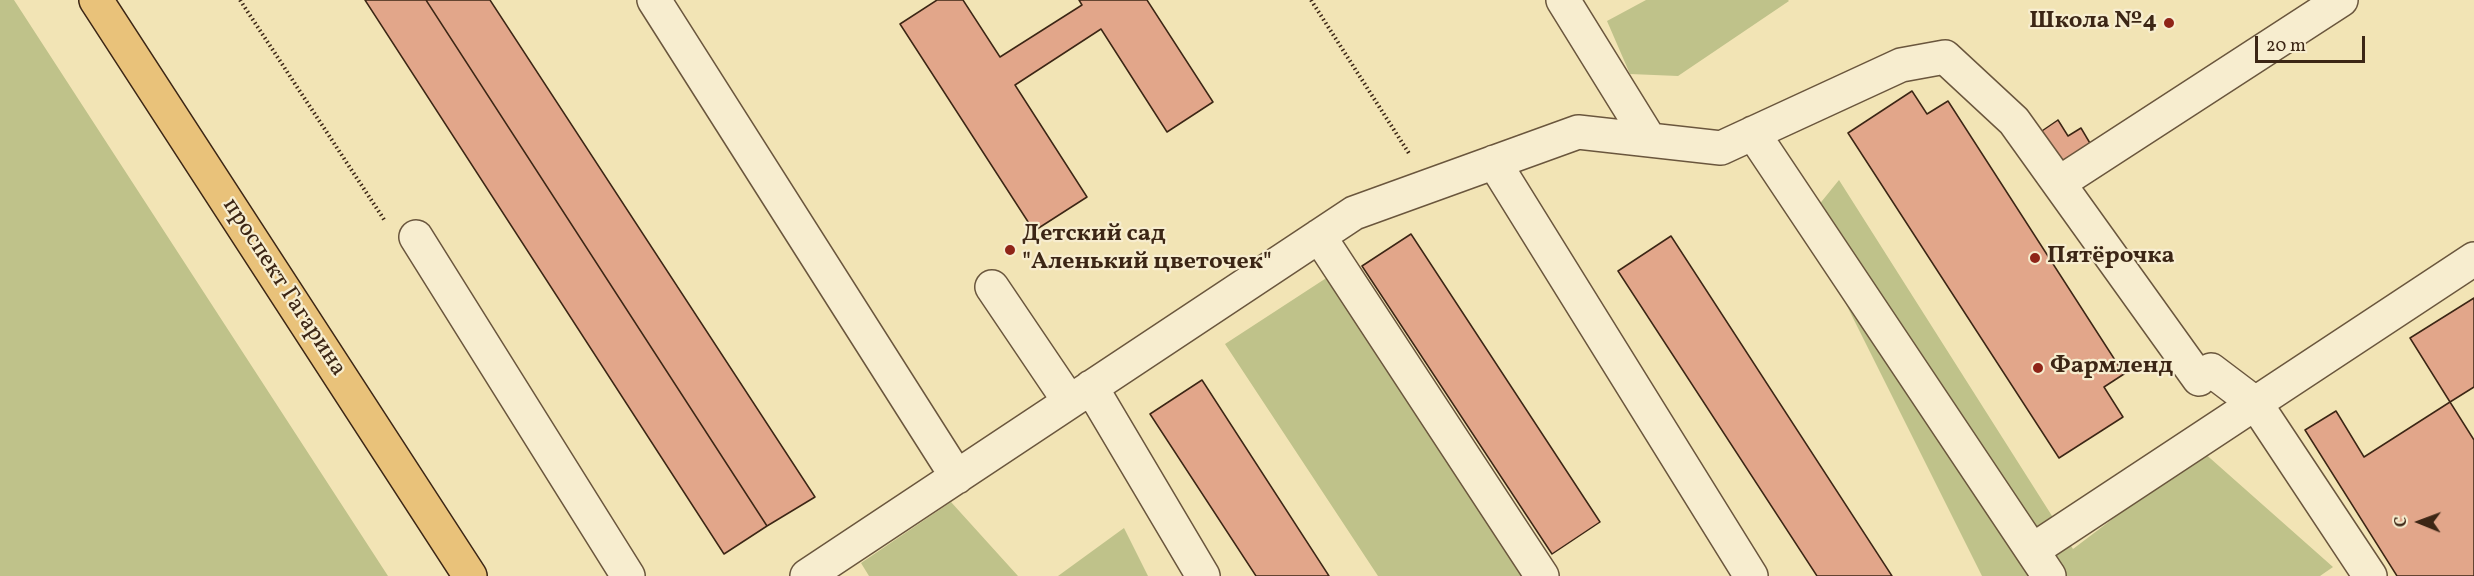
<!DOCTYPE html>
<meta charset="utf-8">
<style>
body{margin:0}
#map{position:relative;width:2474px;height:576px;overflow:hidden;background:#f2e4b5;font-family:Vollkorn,serif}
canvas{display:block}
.north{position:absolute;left:2390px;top:492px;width:60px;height:60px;-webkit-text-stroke:4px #f7edcf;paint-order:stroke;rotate:271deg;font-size:16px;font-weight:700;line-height:24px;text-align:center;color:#3c2615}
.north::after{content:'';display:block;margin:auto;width:21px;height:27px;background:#3c2615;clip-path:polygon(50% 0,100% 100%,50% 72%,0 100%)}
.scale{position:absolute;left:2255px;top:36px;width:110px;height:27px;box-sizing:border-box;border:3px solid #3c2615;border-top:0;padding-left:8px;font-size:18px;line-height:21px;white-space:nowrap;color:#3c2615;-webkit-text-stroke:4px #f7edcf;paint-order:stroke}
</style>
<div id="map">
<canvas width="2474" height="576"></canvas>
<div class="north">С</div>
<div class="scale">20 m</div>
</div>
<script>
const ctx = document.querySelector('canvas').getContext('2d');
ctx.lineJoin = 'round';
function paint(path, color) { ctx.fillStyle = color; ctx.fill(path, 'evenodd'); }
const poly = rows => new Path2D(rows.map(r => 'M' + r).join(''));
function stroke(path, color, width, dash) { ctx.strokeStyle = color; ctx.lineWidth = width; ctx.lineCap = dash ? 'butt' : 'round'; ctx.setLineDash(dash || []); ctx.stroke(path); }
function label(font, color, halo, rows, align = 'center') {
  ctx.font = font + ' Vollkorn,serif'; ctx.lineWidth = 4.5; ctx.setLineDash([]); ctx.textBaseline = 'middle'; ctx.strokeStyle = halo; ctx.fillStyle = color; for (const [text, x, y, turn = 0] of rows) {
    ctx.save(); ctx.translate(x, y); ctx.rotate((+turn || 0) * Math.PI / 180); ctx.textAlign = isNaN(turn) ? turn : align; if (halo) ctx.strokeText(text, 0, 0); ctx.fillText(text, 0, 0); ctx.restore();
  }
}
const green = poly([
 [0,0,14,0,388,576,0,576],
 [1646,0,1788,0,1789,1,1678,76,1630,74,1607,21],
 [1839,180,2073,549,2202,451,2333,567,2320,576,1982,576,1805,222],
 [1334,273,1539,576,1378,576,1225,344],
 [951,502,1018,576,869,576,861,563],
 [1124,528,1148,576,1058,576]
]);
const building = poly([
 [365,0,426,0,767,526,724,554,365,0],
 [426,0,490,0,815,497,767,526,426,0],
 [937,0,963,0,1000,57,1082,5,1079,0,1147,0,1213,102,1167,132,1101,29,1015,85,1087,197,1034,231,900,24,937,0],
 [1912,91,1927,114,1948,101,2124,374,2104,387,2123,417,2059,458,1848,133,1912,91],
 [2058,120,2068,136,2081,128,2094,150,2060,172,2036,135,2058,120],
 [1411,234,1600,522,1552,554,1362,266,1411,234],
 [1671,236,1892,576,1817,576,1618,271,1671,236],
 [2474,298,2474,387,2450,402,2410,338,2474,298],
 [1202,380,1329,576,1256,576,1150,414,1202,380],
 [2450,402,2474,440,2474,576,2397,576,2305,430,2336,411,2364,457,2450,402]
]);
const path = poly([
 [240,0,385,221],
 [1311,0,1410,155]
]);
const minor = poly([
 [654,0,957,477],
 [1563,0,1649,139],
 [1753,133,2049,576],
 [1494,162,1751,576],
 [2059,183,2341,0],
 [1319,236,1542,576],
 [416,237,628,576],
 [992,287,1069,401],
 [2211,370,2256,404,2370,576],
 [1091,387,1203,576],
 [2033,550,2474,259],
 [807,576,1354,213,1578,132,1721,148,1901,65,1945,57,2014,121,2199,379]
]);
const major = poly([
 [96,0,470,576]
]);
const markers = [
 [2169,23,6,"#8f2418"],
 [1010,250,6,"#8f2418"],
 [2035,258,6,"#8f2418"],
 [2038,368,6,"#8f2418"]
];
const poiNames = [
 ["Школа №4",2157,23,"right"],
 ["Детский сад",1022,236],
 ["\"Аленький цветочек\"",1022,264],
 ["Пятёрочка",2047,258],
 ["Фармленд",2050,368]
];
const streetNames = [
 ["проспект Гагарина",283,288,57]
];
paint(green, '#bfc28a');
paint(building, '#e2a68a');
stroke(building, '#3c2615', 1.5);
stroke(minor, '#6a563d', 36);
stroke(major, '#3c2615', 36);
stroke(path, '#3c2615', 4, [1.5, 3]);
stroke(minor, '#f7edcf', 33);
stroke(major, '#e9c27a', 33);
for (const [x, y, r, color] of markers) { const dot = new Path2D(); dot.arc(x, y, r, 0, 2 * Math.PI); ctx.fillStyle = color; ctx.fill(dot); stroke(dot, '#f7edcf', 2); }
label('bold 24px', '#3c2615', '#f7edcf', poiNames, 'left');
label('24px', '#3c2615', '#f7edcf', streetNames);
</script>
